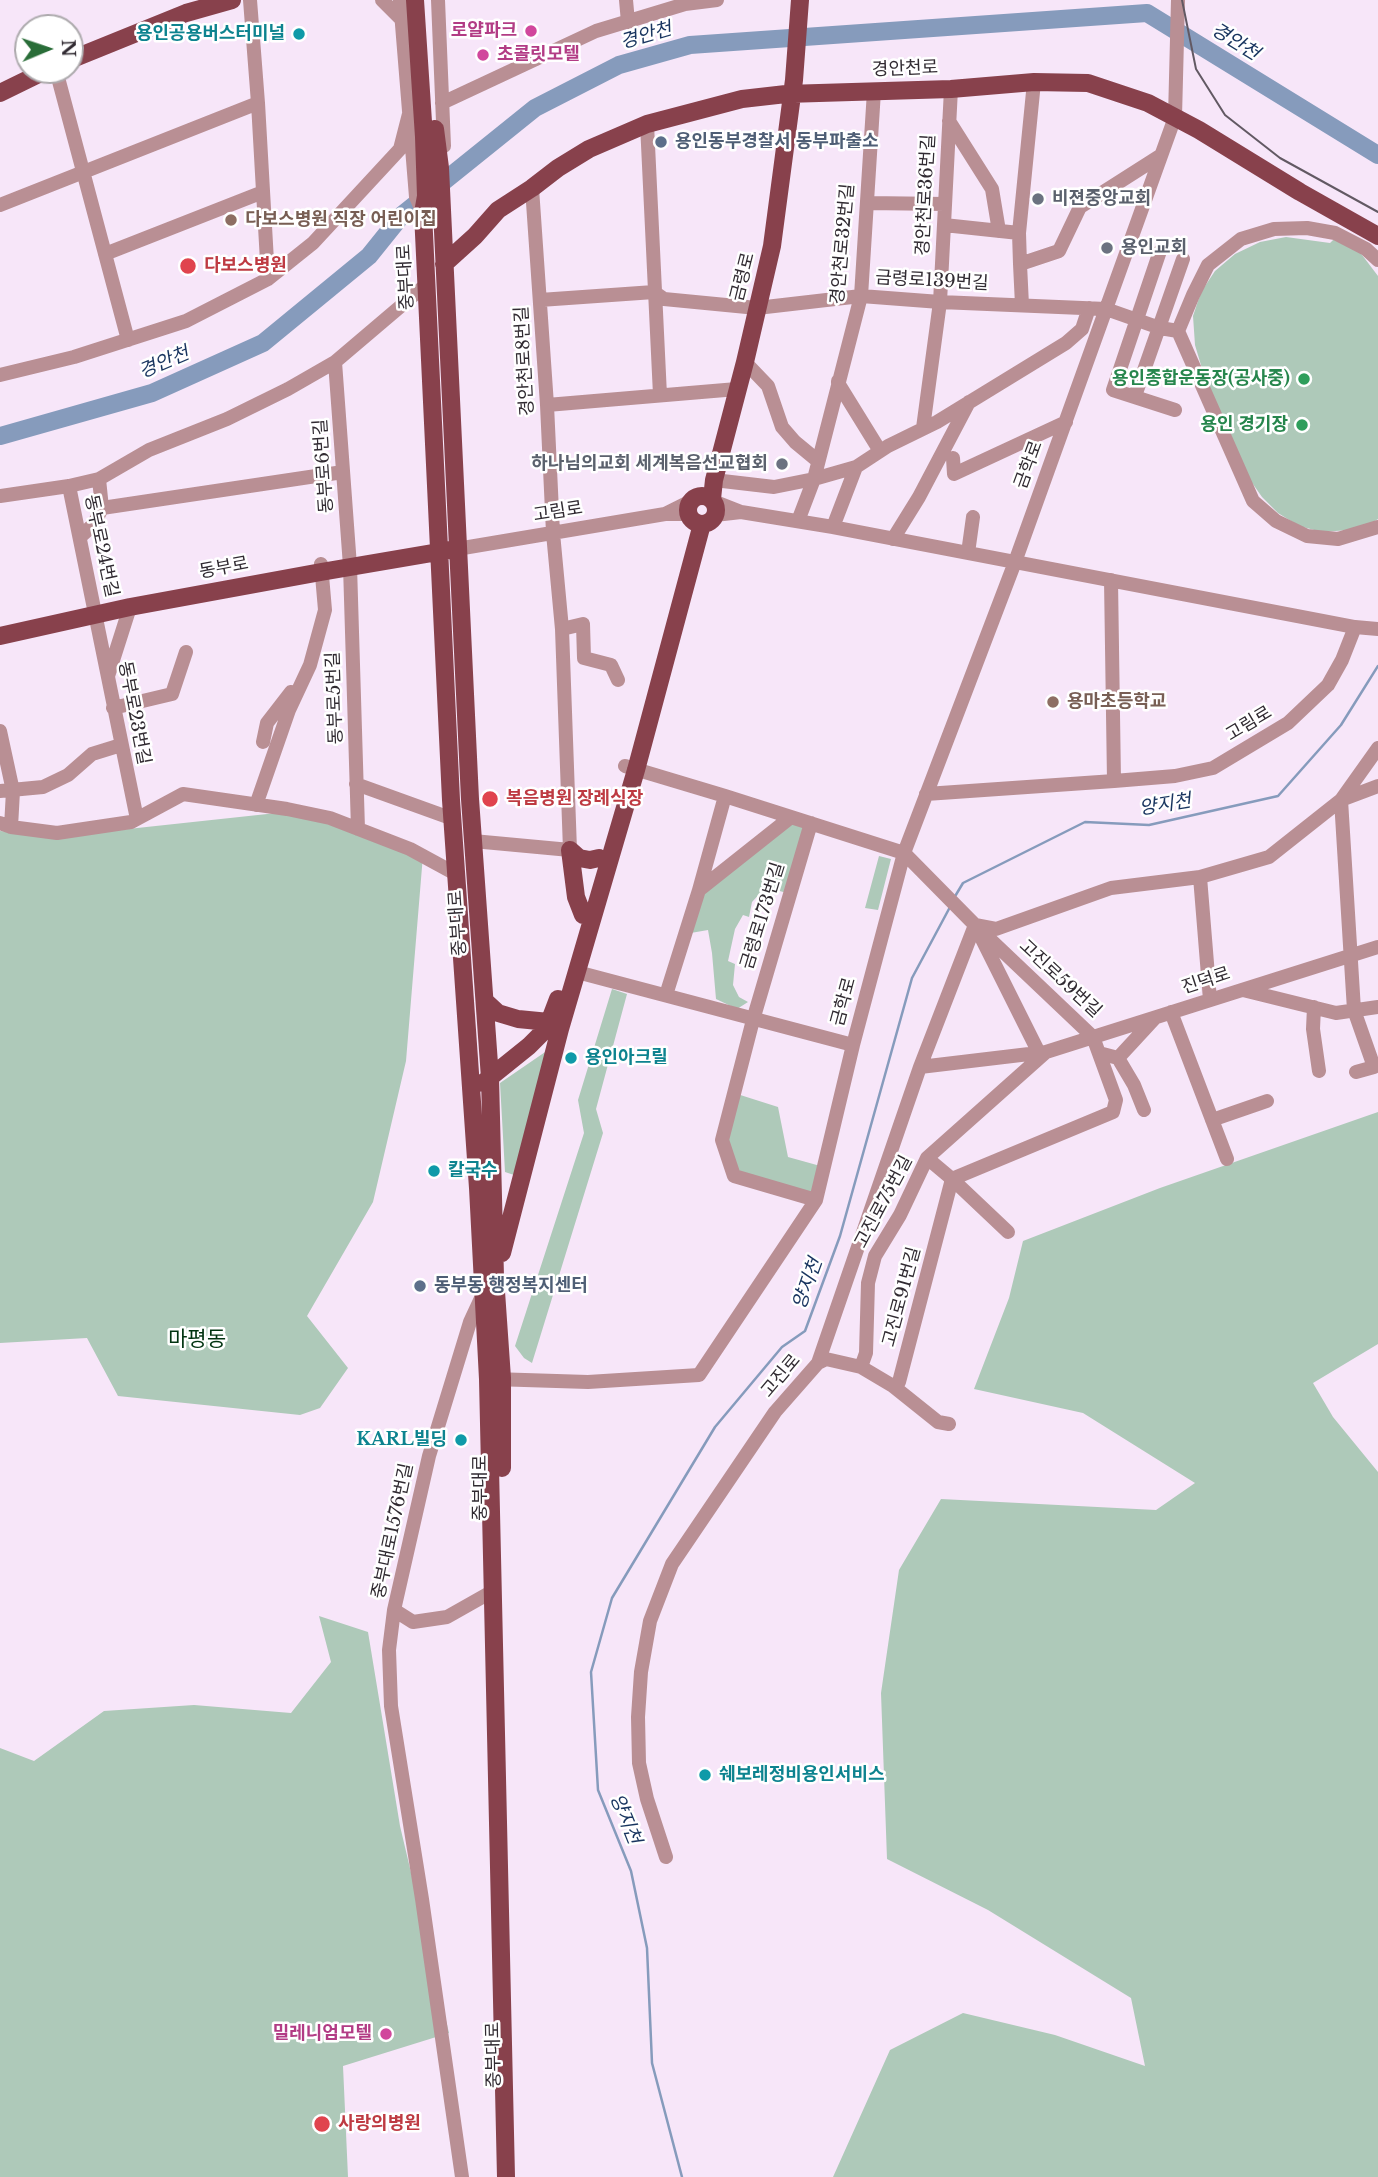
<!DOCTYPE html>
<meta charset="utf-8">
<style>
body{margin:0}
#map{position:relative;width:1378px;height:2177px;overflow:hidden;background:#f7e6f9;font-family:"Libre Baskerville",serif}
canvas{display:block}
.north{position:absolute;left:14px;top:14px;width:70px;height:70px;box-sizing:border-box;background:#fff;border:2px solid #adaaad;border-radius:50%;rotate:88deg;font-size:19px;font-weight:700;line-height:28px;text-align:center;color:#312b32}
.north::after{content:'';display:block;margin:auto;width:24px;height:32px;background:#296d38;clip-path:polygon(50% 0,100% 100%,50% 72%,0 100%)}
</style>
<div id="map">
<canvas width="1378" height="2177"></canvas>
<div class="north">N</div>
</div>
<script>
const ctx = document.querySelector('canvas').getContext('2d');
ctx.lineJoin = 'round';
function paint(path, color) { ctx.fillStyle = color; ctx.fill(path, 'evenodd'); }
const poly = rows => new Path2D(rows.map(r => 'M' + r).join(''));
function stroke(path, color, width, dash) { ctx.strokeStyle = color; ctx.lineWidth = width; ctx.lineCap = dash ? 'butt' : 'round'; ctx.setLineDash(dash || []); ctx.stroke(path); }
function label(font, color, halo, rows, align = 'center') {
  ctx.font = font + ' "Libre Baskerville","Noto Sans KR",serif'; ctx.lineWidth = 5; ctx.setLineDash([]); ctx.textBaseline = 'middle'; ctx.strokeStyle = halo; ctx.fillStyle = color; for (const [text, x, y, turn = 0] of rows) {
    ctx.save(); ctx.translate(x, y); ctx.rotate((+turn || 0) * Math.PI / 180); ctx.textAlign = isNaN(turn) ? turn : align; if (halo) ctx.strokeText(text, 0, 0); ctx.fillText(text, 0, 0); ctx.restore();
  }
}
const green = poly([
 [1286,237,1330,243,1335,238,1356,247,1378,276,1378,519,1370,524,1349,530,1322,532,1299,526,1278,513,1262,497,1248,477,1203,372,1195,345,1193,316,1201,292,1215,271,1235,254,1260,242],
 [295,811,423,855,406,1061,373,1202,307,1316,348,1368,320,1408,300,1415,118,1396,87,1338,0,1343,0,831,63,836],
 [791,817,811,823,790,894,766,887,752,902,749,917,743,915,735,929,728,961,735,964,733,985,739,997,748,1002,737,1009,716,999,712,953,708,930,685,934,699,890],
 [879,856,891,859,878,910,865,908],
 [612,989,627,994,596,1109,603,1133,532,1363,524,1358,515,1346,584,1133,578,1100],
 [551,1048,514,1175,505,1172,500,1083],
 [734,1093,778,1107,788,1157,824,1167,816,1200,734,1176,722,1140],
 [1378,1112,1378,1344,1313,1383,1333,1417,1378,1472,1378,2177,833,2177,890,2050,963,2013,1055,2035,1145,2066,1131,1998,988,1910,887,1859,881,1693,899,1570,941,1499,1156,1510,1195,1483,1083,1413,974,1389,1009,1298,1023,1241,1160,1188],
 [319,1616,368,1632,400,1826,449,2033,343,2066,348,2177,0,2177,0,1748,34,1761,104,1711,194,1705,291,1713,331,1662]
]);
const stream = poly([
 [954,898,963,883,1085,822,1149,825,1278,796,1341,725,1378,666],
 [682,2177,652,2063,647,1948,631,1871,598,1790,591,1672,612,1598,715,1427,782,1347,805,1331,840,1236,912,978,950,907]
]);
const river = poly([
 [0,436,152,393,263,343,369,256,402,215,535,108,619,65,690,45,1147,13,1378,155]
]);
const minor = poly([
 [382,0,402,20],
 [400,0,416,197,423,213],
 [438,0,444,146],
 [626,0,628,22],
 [56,70,128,340],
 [258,103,268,279],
 [442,103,596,31,685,4,717,0],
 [949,121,992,189,999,231],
 [647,124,660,395],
 [867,203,945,204],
 [0,205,258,103,250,0],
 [944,225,1019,233,1020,264,1059,251,1080,207,1160,156],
 [1019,233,1034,82],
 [1160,251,1113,390,1175,410],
 [105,254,263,192],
 [1378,260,1366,249,1335,233,1307,228,1274,229,1241,239,1208,265,1193,295,1178,331,1253,501,1276,521,1307,536,1338,539,1378,527],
 [1020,264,1022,305],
 [540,300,654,292,664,299,757,308,861,296,940,302,1106,309,1160,328,1178,331],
 [335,362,350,566,358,829],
 [745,362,768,386,782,427,795,442,818,461],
 [0,375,74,357,186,321,268,279,313,243,400,149,410,110],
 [838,381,838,383,880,451],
 [1135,396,1183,259],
 [547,405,737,389],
 [923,428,940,302,951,89],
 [953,458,954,474,1066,422],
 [714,480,774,487,814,479,856,467],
 [69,486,137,819],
 [0,496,69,486,99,479,149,450,227,419,288,389,335,362,428,283],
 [713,501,741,512,715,515],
 [102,508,343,472],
 [741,512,833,527,1355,627,1378,629],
 [688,514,665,514,691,501],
 [798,521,814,479,861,296,874,91],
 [833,527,856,467,888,446,937,422,1066,343,1082,329,1089,308],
 [80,537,94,524,102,508,99,479],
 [893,539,919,497,969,402],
 [457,549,665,514],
 [968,553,973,517],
 [562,629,583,624,584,658,611,665,618,680],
 [108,676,130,607],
 [113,708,172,694,186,652],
 [0,731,13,791,11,827],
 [263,742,267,723,291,692],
 [625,766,725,796,904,853,975,925,1093,1037,1116,1100,1113,1112,952,1179,899,1382,893,1386,861,1367],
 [1114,781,1175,776,1213,768,1288,723,1328,685,1342,660,1355,627],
 [356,784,453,819],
 [0,791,43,787,68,775,92,754,121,745],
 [926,794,1114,781,1111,580],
 [725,796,699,890,791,817],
 [256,805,289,710,310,665,325,610,321,564],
 [0,823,11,827,57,833,131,822,183,794,287,809,330,818,410,849,456,874],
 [811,823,753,1020,722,1140,734,1176,816,1200],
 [473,841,570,850,562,629,553,533,547,405,532,188],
 [1200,877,1210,1000],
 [975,925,996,929,1111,888,1200,877,1269,857,1341,800,1378,748],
 [980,935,1039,1053],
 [577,972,853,1045],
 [1243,990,1336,1013,1378,1007],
 [666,995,699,890],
 [1314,1007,1313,1029,1319,1071],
 [1171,1012,1227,1159],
 [1099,1053,1118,1058,1154,1019],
 [1118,1058,1134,1085,1144,1110],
 [920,1067,1046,1052,1378,947],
 [1356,1072,1374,1067,1354,1010,1341,800,1378,786],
 [1212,1120,1267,1101],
 [927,1158,952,1179,1008,1232],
 [483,1294,470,1322,429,1456,394,1610,413,1622,447,1617,493,1591],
 [818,1363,826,1359,861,1367,866,1353,868,1283,875,1256,900,1215,927,1158,1046,1052],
 [493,1379,588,1382,699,1375,816,1200,853,1045,904,853,1015,562,1175,117,1178,0],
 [893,1386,938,1422,949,1424],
 [394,1610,389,1650,391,1706,422,1899,462,2177],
 [666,1857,647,1799,639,1763,638,1717,641,1672,650,1621,672,1564,775,1412,818,1363,920,1067,975,925]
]);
const major = poly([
 [415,0,424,137,426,196,423,213,451,800,478,1188,488,1379,506,2177],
 [70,60,186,13,232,0],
 [0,93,47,70],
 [435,129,440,168,470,799,490,1078,495,1277,502,1378,502,1468],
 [444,264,475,236,498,210,532,188,558,168,589,149,647,124,742,99,786,94,951,89,1034,82,1088,83,1148,103,1199,130,1300,192,1378,236],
 '688 510a14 14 0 1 1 28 0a14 14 0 1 1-28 0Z',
 [712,499,714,480,745,362,772,246,794,80,800,0],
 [0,636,130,607,321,572,450,550],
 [583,915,576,897,570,850,579,858,590,860,599,858],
 [485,1001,498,1013,518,1019,549,1022],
 [483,1083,529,1046,547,1028,558,999],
 [502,1253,560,1029,636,770,702,524]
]);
const tram = poly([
 [1182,0,1196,69,1225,115,1280,158,1378,212]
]);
const markers = [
 [531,31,7,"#d1479c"],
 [299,34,7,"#0f9aa8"],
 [483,55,7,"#d1479c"],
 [661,142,7,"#5c6f8a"],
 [1038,199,7,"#6b7280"],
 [231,220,7,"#8d6e63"],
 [1107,248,7,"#6b7280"],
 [188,266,9,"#e0444e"],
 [1304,379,7,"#2e9e5b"],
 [1302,425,7,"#2e9e5b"],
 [782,464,7,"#6b7280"],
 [1053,702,7,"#8d6e63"],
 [490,799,9,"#e0444e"],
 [571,1058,7,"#0f9aa8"],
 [434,1171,7,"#0f9aa8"],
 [420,1286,7,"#5c6f8a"],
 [461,1440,7,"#0f9aa8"],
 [705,1775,7,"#0f9aa8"],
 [386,2034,7,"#d1479c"],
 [322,2124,9,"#e0444e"]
];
const hotelNames = [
 ["로얄파크",517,31],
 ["초콜릿모텔",497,55,"left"],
 ["밀레니엄모텔",372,2034]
];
const cultureNames = [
 ["용인공용버스터미널",285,34,"right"],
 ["용인아크릴",585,1058],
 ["칼국수",448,1171],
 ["KARL빌딩",447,1440,"right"],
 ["쉐보레정비용인서비스",719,1775]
];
const streetNames = [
 ["경안천로",905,69,-2],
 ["경안천로36번길",926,195,-87],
 ["경안천로32번길",843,244,-85],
 ["중부대로",406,277,-93],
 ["금령로",743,277,-76],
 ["금령로139번길",932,281,3],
 ["경안천로8번길",525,361,-93],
 ["금학로",1029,465,-70],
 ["동부로6번길",324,466,-94],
 ["고림로",558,512,-9],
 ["동부로24번길",101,546,78],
 ["동부로",224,568,-11],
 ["동부로5번길",335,698,-92],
 ["동부로23번길",134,713,79],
 ["고림로",1249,724,-31],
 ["금령로173번길",763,916,-73],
 ["중부대로",458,923,-94],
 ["고진로59번길",1060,979,43],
 ["진덕로",1206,981,-18],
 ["금학로",844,1002,-75],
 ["고진로75번길",884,1202,-62],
 ["고진로91번길",902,1297,-75],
 ["고진로",781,1376,-50],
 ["중부대로",481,1488,-90],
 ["중부대로1576번길",393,1531,-78],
 ["중부대로",494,2055,-91]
];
const serviceNames = [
 ["용인동부경찰서 동부파출소",675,142],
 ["동부동 행정복지센터",434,1286]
];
const worshipNames = [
 ["비젼중앙교회",1052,199],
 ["용인교회",1121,248],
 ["하나님의교회 세계복음선교협회",768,464,"right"]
];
const educationNames = [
 ["다보스병원 직장 어린이집",245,220],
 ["용마초등학교",1067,702]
];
const healthNames = [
 ["다보스병원",204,266],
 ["복음병원 장례식장",506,799],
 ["사랑의병원",338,2124]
];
const leisureNames = [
 ["용인종합운동장(공사중)",1290,379],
 ["용인 경기장",1288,425]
];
const waterNames = [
 ["경안천",646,36,-16],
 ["경안천",1235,42,32],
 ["경안천",164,363,-23],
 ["양지천",1165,805,-9],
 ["양지천",808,1284,-70],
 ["양지천",625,1819,68]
];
const quarterNames = [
 ["마평동",197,1340]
];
paint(green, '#aec9b9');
stroke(stream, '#869bbc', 2.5);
stroke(river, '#869bbc', 18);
stroke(minor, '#b98f94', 14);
stroke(major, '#88414c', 18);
stroke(tram, '#625963', 2);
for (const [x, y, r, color] of markers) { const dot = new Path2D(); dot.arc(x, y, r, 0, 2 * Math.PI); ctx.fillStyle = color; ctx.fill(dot); stroke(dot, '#fff', 2.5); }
label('bold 18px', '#b23c85', '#fff', hotelNames, 'right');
label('bold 18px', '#0d838f', '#fff', cultureNames, 'left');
label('18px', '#312b32', '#fff', streetNames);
label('bold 18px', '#4e5e75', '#fff', serviceNames, 'left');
label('bold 18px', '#5b616d', '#fff', worshipNames, 'left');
label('bold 18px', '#785e54', '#fff', educationNames, 'left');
label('bold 18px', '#be3a42', '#fff', healthNames, 'left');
label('bold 18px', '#27864d', '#fff', leisureNames, 'right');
label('italic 19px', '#18345f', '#fff', waterNames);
label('21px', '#013310', '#fff', quarterNames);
</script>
